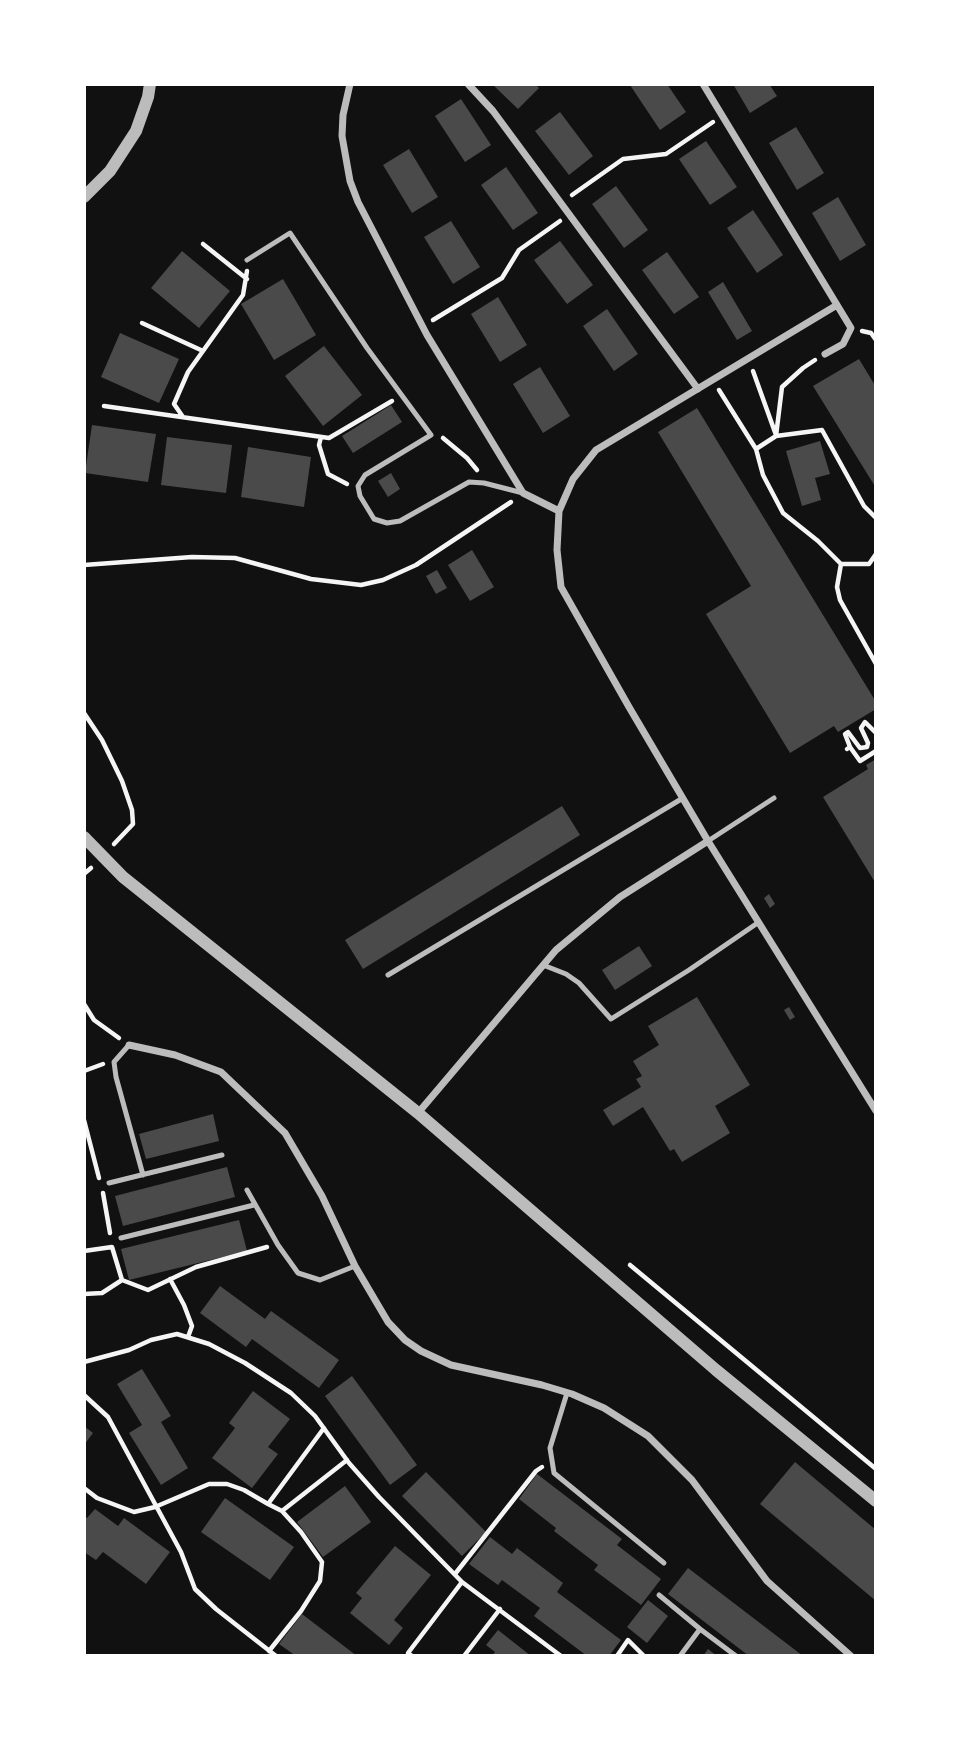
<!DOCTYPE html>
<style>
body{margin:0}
#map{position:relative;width:960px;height:1740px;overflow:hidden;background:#111;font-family:"Fira Sans",sans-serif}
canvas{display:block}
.frame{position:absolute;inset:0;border:86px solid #fff;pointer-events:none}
</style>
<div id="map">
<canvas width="960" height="1740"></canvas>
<div class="frame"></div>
</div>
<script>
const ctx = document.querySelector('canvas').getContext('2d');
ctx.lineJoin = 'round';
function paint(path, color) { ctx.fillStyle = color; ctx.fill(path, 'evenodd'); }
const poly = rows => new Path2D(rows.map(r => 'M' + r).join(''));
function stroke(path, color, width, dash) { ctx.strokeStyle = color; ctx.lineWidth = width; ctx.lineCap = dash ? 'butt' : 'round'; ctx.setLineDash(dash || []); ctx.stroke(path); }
const building = poly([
 [492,84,535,84,539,88,518,109],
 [631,84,667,84,686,112,660,130,630,85],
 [733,84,769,84,777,96,750,113],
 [461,99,491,145,465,162,435,116],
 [560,112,593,156,569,175,535,131],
 [796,127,824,173,797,190,769,143],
 [706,141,737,187,710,205,679,159],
 [409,149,438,197,412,213,383,165],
 [506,167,538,213,513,230,481,185],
 [616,186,648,230,624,248,592,204],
 [838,197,866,245,840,261,812,213],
 [753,210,783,255,757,273,727,228],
 [451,221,480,267,453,284,424,237],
 [560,241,593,285,567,304,534,260],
 [182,251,230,291,199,328,151,288],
 [667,252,699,297,674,314,642,270],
 [283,279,316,335,274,360,241,304],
 [723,282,752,331,737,340,708,292],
 [498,297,527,345,500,362,471,314],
 [607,309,638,354,614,371,583,326],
 [120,333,179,359,159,403,101,377],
 [324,346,362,395,323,426,285,376],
 [859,359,876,387,876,488,813,386],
 [540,367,570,416,543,433,513,384],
 [391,405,402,422,353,453,342,436],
 [697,408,876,702,876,709,838,732,834,726,790,753,706,614,751,586,658,432],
 [92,425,156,434,148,482,85,473],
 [167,437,232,445,226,493,161,485],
 [820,441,830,474,815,478,821,500,802,506,786,451],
 [248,447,311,457,304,507,241,497],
 [391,473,400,489,388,497,378,481],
 [472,550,494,587,470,601,448,565],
 [437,570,447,588,436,594,426,576],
 [876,759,876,884,823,797,868,769,866,765],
 [562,806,580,835,363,969,345,940],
 [769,894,775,904,770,908,764,898],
 [639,946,652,966,615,990,602,970],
 [697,997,750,1085,715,1106,730,1133,682,1162,674,1149,670,1151,643,1107,613,1126,603,1110,641,1087,636,1079,642,1076,633,1061,659,1045,648,1026],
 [789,1007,795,1017,790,1020,784,1010],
 [213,1114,219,1141,146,1159,139,1134],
 [227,1167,235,1197,123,1226,115,1196],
 [239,1220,247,1251,129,1280,121,1249],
 [220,1286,265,1319,271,1311,339,1360,319,1388,252,1339,246,1347,200,1313],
 [142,1369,171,1416,161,1422,188,1468,161,1485,129,1433,142,1425,117,1384],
 [352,1376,417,1465,390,1485,325,1396],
 [253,1391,290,1419,268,1447,278,1454,252,1488,212,1458,235,1428,229,1423],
 [84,1426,93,1433,84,1445],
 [795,1462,876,1530,876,1601,760,1504],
 [426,1472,486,1532,462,1556,402,1496],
 [537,1474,622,1539,617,1545,661,1579,641,1605,594,1570,598,1565,554,1531,556,1528,519,1499],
 [345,1486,371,1522,323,1557,297,1522],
 [225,1498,294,1547,270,1580,201,1532],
 [95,1509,118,1526,124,1518,170,1552,146,1584,103,1552,96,1560,84,1552,84,1516,87,1518],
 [490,1537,512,1554,517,1548,563,1583,557,1592,621,1640,609,1656,587,1656,534,1616,540,1608,502,1580,498,1585,469,1564],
 [395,1546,431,1575,394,1620,403,1628,389,1645,350,1613,362,1598,356,1593],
 [688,1568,803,1656,749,1656,668,1594],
 [648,1600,668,1616,647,1643,627,1627],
 [302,1614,357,1656,296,1656,279,1644],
 [498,1630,531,1656,492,1656,495,1652,486,1645],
 [708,1649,717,1656,703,1656]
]);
const path = poly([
 [572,195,623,159,666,154,713,122],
 [203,244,247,279],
 [433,320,502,278,519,250,560,221],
 [142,323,203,351],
 [862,331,871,333,876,340],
 [753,371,776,435],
 [719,390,756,449],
 [104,406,329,438,392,401],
 [183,417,174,404,188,372,243,295,247,271],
 [776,436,782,387,803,368,815,360],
 [321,437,319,445,328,474,347,484],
 [443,438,467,458,477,470],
 [876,518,864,506,822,430,776,436,756,449,763,475,783,513,818,541,841,564,869,564,876,554],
 [841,564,837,587,840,600,876,664],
 [84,565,192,557,235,558,311,579,361,585,383,580,416,565,511,502],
 [84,713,102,740,122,781,132,810,133,824,114,844],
 [850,747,860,761,876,751],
 [847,749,850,747,845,734,848,732,860,748,867,747,868,743,861,728,865,722,876,733],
 [84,872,85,873,91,868],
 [84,1004,94,1020,119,1038],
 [84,1071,103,1064],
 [84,1120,99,1178],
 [103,1193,110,1233],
 [84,1251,112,1247,122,1280],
 [630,1265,876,1469],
 [170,1279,184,1305,192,1326,188,1337],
 [84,1294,102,1293,122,1280,148,1290,196,1267,267,1247],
 [84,1362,129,1350,151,1340,177,1334,209,1344,245,1363,291,1393,315,1416,349,1463,379,1497,462,1582,561,1656],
 [84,1395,108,1417,181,1552,195,1589,216,1609,276,1656],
 [324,1428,268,1504,282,1511,347,1460],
 [84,1488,97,1498,134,1512,155,1507,209,1484,227,1484,244,1490,268,1504],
 [455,1574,536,1471,542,1467],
 [269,1651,301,1611,320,1581,322,1562,301,1532,282,1511],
 [412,1656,408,1653,462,1582],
 [464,1656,500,1609],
 [617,1656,628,1640,644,1656]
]);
const service = poly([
 [247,260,290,233,367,348,431,435,365,475,358,486,360,496,374,519,387,523,400,521,469,482,484,483,523,493],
 [708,841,774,798],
 [543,965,566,974,579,983,611,1019,689,970,759,922],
 [388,975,683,798],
 [129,1045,114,1062,116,1077,143,1175],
 [109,1183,222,1155],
 [247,1190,278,1245,298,1273,320,1280,355,1266],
 [121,1238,254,1205],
 [567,1393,550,1448,554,1473,664,1563],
 [659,1595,700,1629],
 [680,1656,700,1629,736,1656]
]);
const minor = poly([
 [350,84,343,115,342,136,350,181,358,202,427,335,523,493,559,511],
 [468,84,493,111,698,389],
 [703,84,851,328,843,344,825,354],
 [837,305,596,450,573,479,559,511,557,550,561,587,629,707,708,841,876,1111],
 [129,1045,175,1055,221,1072,285,1133,322,1196,355,1266,388,1322,405,1340,421,1351,451,1365,542,1385,572,1394,604,1408,648,1436,692,1480,767,1581,851,1656],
 [418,1113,556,950,620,897,708,841]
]);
const tertiary = poly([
 [84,197,110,171,136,131,148,97,150,84],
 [84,837,123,877,418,1113,716,1370,876,1501]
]);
paint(building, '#4a4a4a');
stroke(path, '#f5f5f5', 4.5);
stroke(service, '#bcbcbc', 5);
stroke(minor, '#bcbcbc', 7);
stroke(tertiary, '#bcbcbc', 12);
</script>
